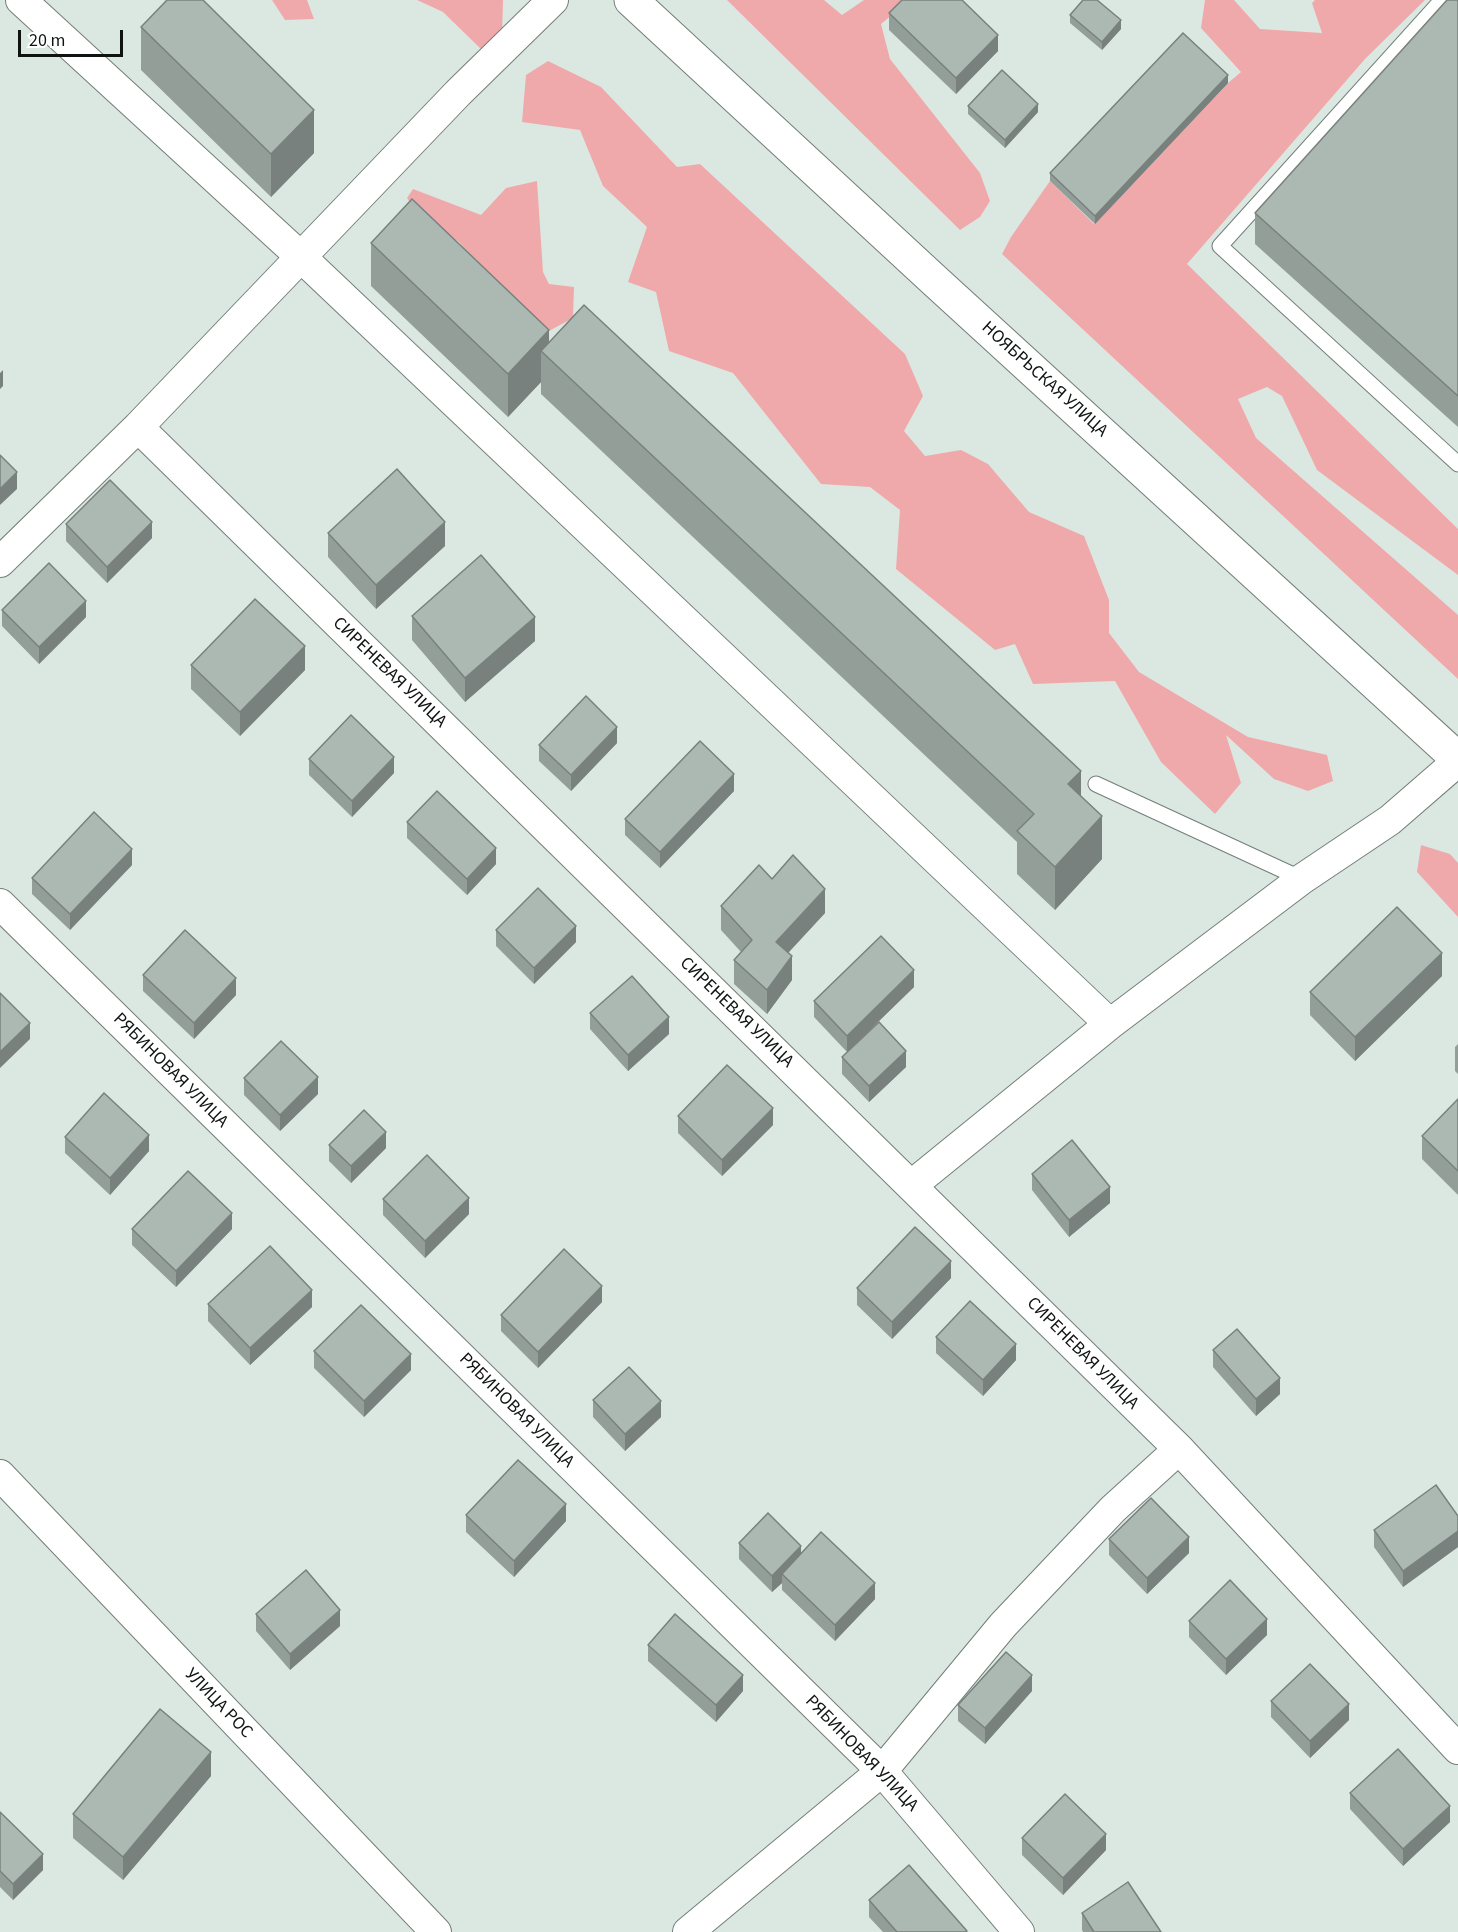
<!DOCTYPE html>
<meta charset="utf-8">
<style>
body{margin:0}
#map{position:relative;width:1458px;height:1932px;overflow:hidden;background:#dbe8e1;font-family:"Source Sans 3",sans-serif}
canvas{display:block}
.scale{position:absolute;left:18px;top:30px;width:105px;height:27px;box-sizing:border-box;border:3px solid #0f1311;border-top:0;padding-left:8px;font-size:18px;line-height:21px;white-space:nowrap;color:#0f1311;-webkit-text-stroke:4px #fff;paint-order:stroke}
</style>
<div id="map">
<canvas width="1458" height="1932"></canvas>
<div class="scale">20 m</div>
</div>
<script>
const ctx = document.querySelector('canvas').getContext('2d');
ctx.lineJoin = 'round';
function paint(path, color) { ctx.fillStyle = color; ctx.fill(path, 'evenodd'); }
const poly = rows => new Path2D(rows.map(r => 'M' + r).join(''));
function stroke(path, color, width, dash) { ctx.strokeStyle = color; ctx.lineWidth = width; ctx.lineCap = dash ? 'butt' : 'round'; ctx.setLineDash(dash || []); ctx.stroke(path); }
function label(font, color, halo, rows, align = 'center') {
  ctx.font = font + ' "Source Sans 3",sans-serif'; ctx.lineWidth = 6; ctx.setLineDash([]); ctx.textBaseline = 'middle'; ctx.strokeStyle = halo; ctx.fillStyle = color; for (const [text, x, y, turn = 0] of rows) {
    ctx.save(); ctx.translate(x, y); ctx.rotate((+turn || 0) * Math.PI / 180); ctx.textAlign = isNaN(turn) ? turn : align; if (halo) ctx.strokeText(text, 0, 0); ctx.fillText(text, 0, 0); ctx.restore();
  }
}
const green = poly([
 [272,0,307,0,314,19,285,20],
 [417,0,503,0,502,37,481,49,443,12],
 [727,0,824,0,842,15,864,0,910,0,881,24,890,59,980,173,990,201,980,217,960,230],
 [1205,0,1234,0,1260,29,1322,33,1312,3,1315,0,1425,0,1365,59,1187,264,1458,529,1458,575,1317,470,1282,396,1267,387,1238,399,1256,438,1458,615,1458,679,1002,254,1011,237,1050,181,1094,224,1228,83,1241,72,1201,28],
 [548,61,601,87,677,167,700,164,905,354,923,396,904,431,925,456,961,450,988,464,1029,512,1084,536,1109,600,1109,633,1139,672,1248,737,1327,755,1333,781,1308,791,1274,779,1226,735,1241,783,1215,814,1161,762,1115,681,1033,684,1015,644,995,650,896,569,900,510,870,487,821,484,733,373,669,351,656,292,628,282,647,227,603,186,580,130,522,122,526,75],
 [537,181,543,272,549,284,574,287,573,318,538,337,459,242,422,219,407,198,413,189,481,215,506,188],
 [1421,845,1450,854,1458,863,1458,917,1417,872]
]);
const lane = poly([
 [1442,0,1220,246,1458,464],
 [1096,784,1302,879]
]);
const street = poly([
 [21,0,301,257,1110,1024],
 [138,427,1179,1449,1458,1749],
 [0,562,138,427,458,93,553,0],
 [0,904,882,1771,1019,1932],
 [912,1185,1110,1024,1302,879,1390,820,1458,761],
 [0,1475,436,1932],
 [688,1932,882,1771,1003,1625,1113,1509,1179,1449]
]);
const highway = poly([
 [631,0,934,280,1458,759]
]);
const wall = poly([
 [1458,0,1458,427,1255,244,1255,213],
 [889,13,998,51,956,94,889,30],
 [1070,15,1121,29,1102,50,1070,23],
 [141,27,314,153,271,197,141,70],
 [1228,83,1095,224,1050,181,1050,173],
 [968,106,1038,112,1005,148,968,114],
 [371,243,549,342,1081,796,1102,859,1055,910,1017,874,1017,842,541,394,541,382,508,417,371,286],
 [66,524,152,538,107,583,66,541],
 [328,533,445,546,376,609,328,557],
 [2,610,86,617,39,664,2,626],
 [412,616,535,641,465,702,412,640],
 [191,665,305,670,240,736,191,689],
 [617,743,571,791,539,761,539,745],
 [309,759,394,773,352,817,309,775],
 [734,791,660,868,625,835,625,819],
 [407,822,496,864,467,895,407,838],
 [132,865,70,930,32,894,32,878],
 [772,879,825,913,788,953,792,980,767,1014,734,984,734,960,741,952,721,930,721,906],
 [496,930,576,942,534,984,496,946],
 [143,975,236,995,194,1039,143,991],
 [1442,976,1355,1061,1310,1015,1310,992],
 [914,987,847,1052,814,1017,814,1001],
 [590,1013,669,1034,628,1071,590,1029],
 [1458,1044,1458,1074,1455,1071,1455,1047],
 [842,1057,906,1067,869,1102,842,1074],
 [244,1078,318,1094,280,1131,244,1095],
 [1458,1099,1458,1195,1422,1159,1422,1136],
 [678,1116,773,1125,722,1176,678,1133],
 [65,1137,149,1151,110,1195,65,1153],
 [329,1145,386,1148,351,1183,329,1161],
 [1032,1174,1110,1203,1069,1237,1032,1190],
 [383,1199,469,1214,425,1258,383,1215],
 [132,1229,232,1229,176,1287,132,1245],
 [951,1278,892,1339,857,1305,857,1288],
 [602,1302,538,1368,501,1331,501,1315],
 [208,1304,312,1307,250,1365,208,1321],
 [936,1337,1016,1360,983,1396,936,1353],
 [1213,1350,1280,1394,1256,1416,1213,1367],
 [314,1351,411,1370,364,1417,314,1368],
 [593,1400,661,1417,625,1451,593,1417],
 [466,1515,566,1521,514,1577,466,1532],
 [1458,1516,1458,1547,1403,1587,1374,1547,1374,1530],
 [1109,1539,1189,1553,1147,1594,1109,1555],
 [739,1543,801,1553,875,1599,835,1641,782,1590,782,1583,772,1592,739,1559],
 [256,1614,340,1626,290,1670,256,1631],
 [1189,1621,1267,1635,1226,1675,1189,1637],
 [648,1645,743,1691,716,1722,648,1661],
 [1032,1691,985,1744,958,1721,958,1705],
 [1271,1701,1349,1720,1310,1758,1271,1717],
 [211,1776,123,1880,73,1838,73,1814],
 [1350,1793,1450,1822,1403,1866,1350,1809],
 [0,1812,43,1870,13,1900,0,1887],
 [1022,1838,1106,1850,1063,1895,1022,1855],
 [869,1900,967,1932,883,1932,869,1917],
 [1082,1913,1161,1932,1083,1932,1082,1930]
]);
const shadedWall = poly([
 [1121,20,1121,29,1102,50,1102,42],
 [998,35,998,51,956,94,956,78],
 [1228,75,1228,83,1095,224,1095,216],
 [1038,104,1038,112,1005,148,1005,140],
 [314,110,314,153,271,197,271,154],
 [549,330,549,359,541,351,541,382,508,417,508,374],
 [3,370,3,386,0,389,0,373],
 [17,472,17,489,0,505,0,489],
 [152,522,152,538,107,583,107,567],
 [445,522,445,546,376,609,376,585],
 [86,601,86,617,39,664,39,647],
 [535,617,535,641,465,702,465,678],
 [305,646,305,670,240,736,240,712],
 [617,727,617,743,571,791,571,775],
 [394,757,394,773,352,817,352,801],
 [1081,771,1081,814,1068,784],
 [734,774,734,791,660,868,660,852],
 [1102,816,1102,859,1055,910,1055,867],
 [496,848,496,864,467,895,467,879],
 [132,849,132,865,70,930,70,914],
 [825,889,825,913,776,966,776,942],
 [576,926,576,942,534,984,534,968],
 [1442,953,1442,976,1355,1061,1355,1037],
 [792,956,792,980,767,1014,767,990],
 [914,970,914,987,847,1052,847,1036],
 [236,978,236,995,194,1039,194,1023],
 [669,1017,669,1034,628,1071,628,1055],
 [30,1023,30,1039,0,1068,0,1052],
 [906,1051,906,1067,869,1102,869,1086],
 [318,1077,318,1094,280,1131,280,1115],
 [773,1108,773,1125,722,1176,722,1160],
 [386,1132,386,1148,351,1183,351,1166],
 [149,1135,149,1151,110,1195,110,1178],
 [1110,1187,1110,1203,1069,1237,1069,1220],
 [469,1198,469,1214,425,1258,425,1241],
 [232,1213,232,1229,176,1287,176,1271],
 [951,1261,951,1278,892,1339,892,1322],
 [602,1286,602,1302,538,1368,538,1352],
 [312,1290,312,1307,250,1365,250,1348],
 [1016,1344,1016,1360,983,1396,983,1380],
 [411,1354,411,1370,364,1417,364,1401],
 [1280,1378,1280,1394,1256,1416,1256,1399],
 [661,1401,661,1417,625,1451,625,1434],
 [566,1504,566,1521,514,1577,514,1561],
 [1458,1531,1458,1547,1403,1587,1403,1571],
 [1189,1537,1189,1553,1147,1594,1147,1578],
 [801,1546,801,1562,782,1574,782,1583,772,1592,772,1576],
 [875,1583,875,1599,835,1641,835,1625],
 [340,1610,340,1626,290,1670,290,1654],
 [1267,1619,1267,1635,1226,1675,1226,1659],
 [743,1675,743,1691,716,1722,716,1705],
 [1032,1675,1032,1691,985,1744,985,1728],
 [1349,1704,1349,1720,1310,1758,1310,1741],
 [211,1752,211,1776,123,1880,123,1857],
 [1450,1806,1450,1822,1403,1866,1403,1849],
 [1106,1834,1106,1850,1063,1895,1063,1878],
 [43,1854,43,1870,13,1900,13,1884]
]);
const building = poly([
 [167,0,203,0,314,110,271,154,141,27,167,0],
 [902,0,962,0,998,35,956,78,889,13,902,0],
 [1083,0,1097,0,1121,20,1102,42,1070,15,1083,0],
 [1447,0,1458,0,1458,396,1255,213,1447,0],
 [1183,33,1228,75,1095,216,1050,173,1183,33],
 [1002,70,1038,104,1005,140,968,106,1002,70],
 [412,199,549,330,508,374,371,243,412,199],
 [584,305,1081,771,1068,784,1102,816,1055,867,1017,831,1034,814,541,351,584,305],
 [0,455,17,472,0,489,0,455],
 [397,469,445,522,376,585,328,533,397,469],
 [110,480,152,522,107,567,66,524,110,480],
 [481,555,535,617,465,678,412,616,481,555],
 [49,563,86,601,39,647,2,610,49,563],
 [255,599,305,646,240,712,191,665,255,599],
 [586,696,617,727,571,775,539,745,586,696],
 [351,715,394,757,352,801,309,759,351,715],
 [700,741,734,774,660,852,625,819,700,741],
 [437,791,496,848,467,879,407,822,437,791],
 [94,812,132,849,70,914,32,878,94,812],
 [793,855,825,889,776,942,792,956,767,990,734,960,752,940,721,906,759,865,772,879,793,855],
 [538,888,576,926,534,968,496,930,538,888],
 [1397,907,1442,953,1355,1037,1310,992,1397,907],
 [185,930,236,978,194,1023,143,975,185,930],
 [881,936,914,970,847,1036,814,1001,881,936],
 [632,976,669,1017,628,1055,590,1013,632,976],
 [0,993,30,1023,0,1052,0,993],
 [879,1022,906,1051,869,1086,842,1057,879,1022],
 [281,1041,318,1077,280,1115,244,1078,281,1041],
 [727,1065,773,1108,722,1160,678,1116,727,1065],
 [104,1093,149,1135,110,1178,65,1137,104,1093],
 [1458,1099,1458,1171,1422,1136,1458,1099],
 [364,1110,386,1132,351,1166,329,1145,364,1110],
 [1072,1140,1110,1187,1069,1220,1032,1174,1072,1140],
 [427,1155,469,1198,425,1241,383,1199,427,1155],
 [188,1171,232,1213,176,1271,132,1229,188,1171],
 [915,1227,951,1261,892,1322,857,1288,915,1227],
 [270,1246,312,1290,250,1348,208,1304,270,1246],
 [564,1249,602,1286,538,1352,501,1315,564,1249],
 [970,1301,1016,1344,983,1380,936,1337,970,1301],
 [361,1305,411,1354,364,1401,314,1351,361,1305],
 [1237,1329,1280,1378,1256,1399,1213,1350,1237,1329],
 [629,1367,661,1401,625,1434,593,1400,629,1367],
 [518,1460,566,1504,514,1561,466,1515,518,1460],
 [1436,1485,1458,1516,1458,1531,1403,1571,1374,1530,1436,1485],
 [1151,1498,1189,1537,1147,1578,1109,1539,1151,1498],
 [768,1513,801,1546,772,1576,739,1543,768,1513],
 [821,1532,875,1583,835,1625,782,1574,821,1532],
 [306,1570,340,1610,290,1654,256,1614,306,1570],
 [1230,1580,1267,1619,1226,1659,1189,1621,1230,1580],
 [675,1614,743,1675,716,1705,648,1645,675,1614],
 [1006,1652,1032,1675,985,1728,958,1705,1006,1652],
 [1310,1664,1349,1704,1310,1741,1271,1701,1310,1664],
 [160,1709,211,1752,123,1857,73,1814,160,1709],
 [1398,1749,1450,1806,1403,1849,1350,1793,1398,1749],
 [1065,1794,1106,1834,1063,1878,1022,1838,1065,1794],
 [0,1812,43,1854,13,1884,0,1871,0,1812],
 [909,1865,967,1931,965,1932,897,1932,869,1900,909,1865],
 [1128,1882,1161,1932,1094,1932,1082,1913,1128,1882]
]);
const streetNames = [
 ["НОЯБРЬСКАЯ УЛИЦА",1044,380,42],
 ["СИРЕНЕВАЯ УЛИЦА",389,673,44],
 ["СИРЕНЕВАЯ УЛИЦА",736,1013,44],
 ["РЯБИНОВАЯ УЛИЦА",170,1071,45],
 ["СИРЕНЕВАЯ УЛИЦА",1082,1354,45],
 ["РЯБИНОВАЯ УЛИЦА",516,1411,45],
 ["УЛИЦА РОС",218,1704,46],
 ["РЯБИНОВАЯ УЛИЦА",861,1754,46]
];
paint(green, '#f0a9aa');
stroke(lane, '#737e79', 17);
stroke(street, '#737e79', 32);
stroke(highway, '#737e79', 35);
stroke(lane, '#fff', 15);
stroke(street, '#fff', 30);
stroke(highway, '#fff', 33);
paint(wall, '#949e99');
paint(shadedWall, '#78817d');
paint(building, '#acb8b2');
stroke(building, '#78817d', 1.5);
label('18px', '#0f1311', '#fff', streetNames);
</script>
